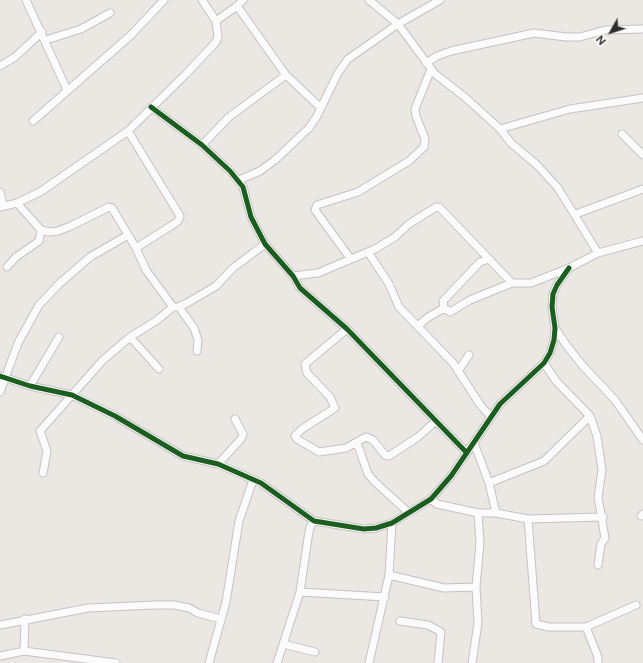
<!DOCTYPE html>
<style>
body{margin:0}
#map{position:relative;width:643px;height:663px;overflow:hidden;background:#ebe7e2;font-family:Raleway,sans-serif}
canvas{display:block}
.north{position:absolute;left:591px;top:12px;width:40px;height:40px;-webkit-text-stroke:3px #fff;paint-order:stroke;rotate:231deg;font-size:11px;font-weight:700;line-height:16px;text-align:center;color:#2d2d2d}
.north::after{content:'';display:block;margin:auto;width:14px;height:18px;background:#2d2d2d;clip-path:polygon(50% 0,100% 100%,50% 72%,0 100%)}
</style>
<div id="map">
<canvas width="643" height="663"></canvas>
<div class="north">N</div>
</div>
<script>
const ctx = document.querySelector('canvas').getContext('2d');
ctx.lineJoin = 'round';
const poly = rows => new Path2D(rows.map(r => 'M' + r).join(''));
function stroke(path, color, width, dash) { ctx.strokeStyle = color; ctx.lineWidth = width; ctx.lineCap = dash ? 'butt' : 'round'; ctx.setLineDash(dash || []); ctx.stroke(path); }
const street = poly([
 [26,0,67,90],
 [369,0,398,24,435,74,466,98,500,129,511,143,537,165,558,188,598,253],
 [237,6,286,75,321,108],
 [216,21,237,6,243,0],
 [46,40,81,29,110,13],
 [426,63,437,56,451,51,534,33,566,37,580,37,605,30,643,29],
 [0,66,15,57,42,32],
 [151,107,202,145,230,171,243,187,251,217,265,244,293,276,300,288,347,329,466,452],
 [33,121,131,35,164,0],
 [500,129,570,109,643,98],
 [128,131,180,216,178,221,174,224,136,248],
 [622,134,643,155],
 [202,145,229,117,286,75],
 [239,180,260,171,275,160,309,128,317,116,338,73,348,59,398,24,440,0],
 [0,192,3,205],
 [17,203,41,230,49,232,58,231,71,226,109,207,112,208,136,248,146,270,173,307],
 [0,207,17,203,40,192,128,131,186,74,216,42,218,37,216,21,202,0],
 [576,214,643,189],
 [368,252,389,284,399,307,453,363,481,406,490,416],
 [350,258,315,210,317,205,358,192,409,161,424,147,425,139,416,116,415,109,431,69],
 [7,267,16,257,39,241,41,230],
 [293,276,318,273,375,249,395,237,409,224,436,207,440,208,512,283,531,283,569,268,598,253,643,241],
 [179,307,194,328,198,340,197,351],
 [444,308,450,312,470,300,512,283],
 [444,308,443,301,480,262,489,259],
 [418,326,427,318,444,308],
 [555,328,567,346,583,366,615,400,643,440],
 [347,329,305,364,307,373,330,397,335,408,302,429,295,436,297,439,319,452,346,448,366,437,373,440,385,455,389,456,418,437,436,421],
 [130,337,159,369],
 [544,363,556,381,590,416,597,436,602,470,598,497,605,538,601,544,598,565],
 [458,371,469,355],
 [0,376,30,386,72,395,115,416,183,456,218,464,261,483,314,521,364,529,376,528,392,523,431,499,451,476,500,404,544,363,550,353,554,340,555,328,552,307,553,294,557,285,569,268],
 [30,386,59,337],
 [0,392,18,343,39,305,59,284,90,257,128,235],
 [357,443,368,474,376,483,408,512],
 [474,443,489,483,496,513],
 [218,464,241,439,243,434,235,419],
 [43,473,47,451,40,431,103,360,130,337,156,321,173,307,179,307,187,303,216,286,233,268,265,244],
 [489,483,544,461,590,416],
 [431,499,437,504,478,513,496,513,528,519,603,517],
 [641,516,643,514],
 [528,519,536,624,549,627,586,627,636,605],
 [389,575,444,588,476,587],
 [300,592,385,597],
 [400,621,428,625,441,632,438,663],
 [0,625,88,608,155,605,174,605,189,608,198,613,221,619],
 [586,627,598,657,598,663],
 [283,644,315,652],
 [24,651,25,619],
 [0,656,24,651,116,663],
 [209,663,226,602,239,521,253,480],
 [277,663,300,592,308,538,310,527,314,521],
 [369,663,389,575,392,523],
 [472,663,478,623,476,587,480,543,478,513]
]);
const cycleway = poly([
 [151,107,202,145,230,171,243,187,251,217,265,244,293,276,300,288,347,329,466,452],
 [0,376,30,386,72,395,115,416,183,456,218,464,261,483,314,521,364,529,376,528,392,523,431,499,451,476,500,404,544,363,550,353,554,340,555,328,552,307,553,294,557,285,569,268]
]);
stroke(street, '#c4c3c3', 9);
stroke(street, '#fcfbfb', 7);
stroke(cycleway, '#1b5e20', 5);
</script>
